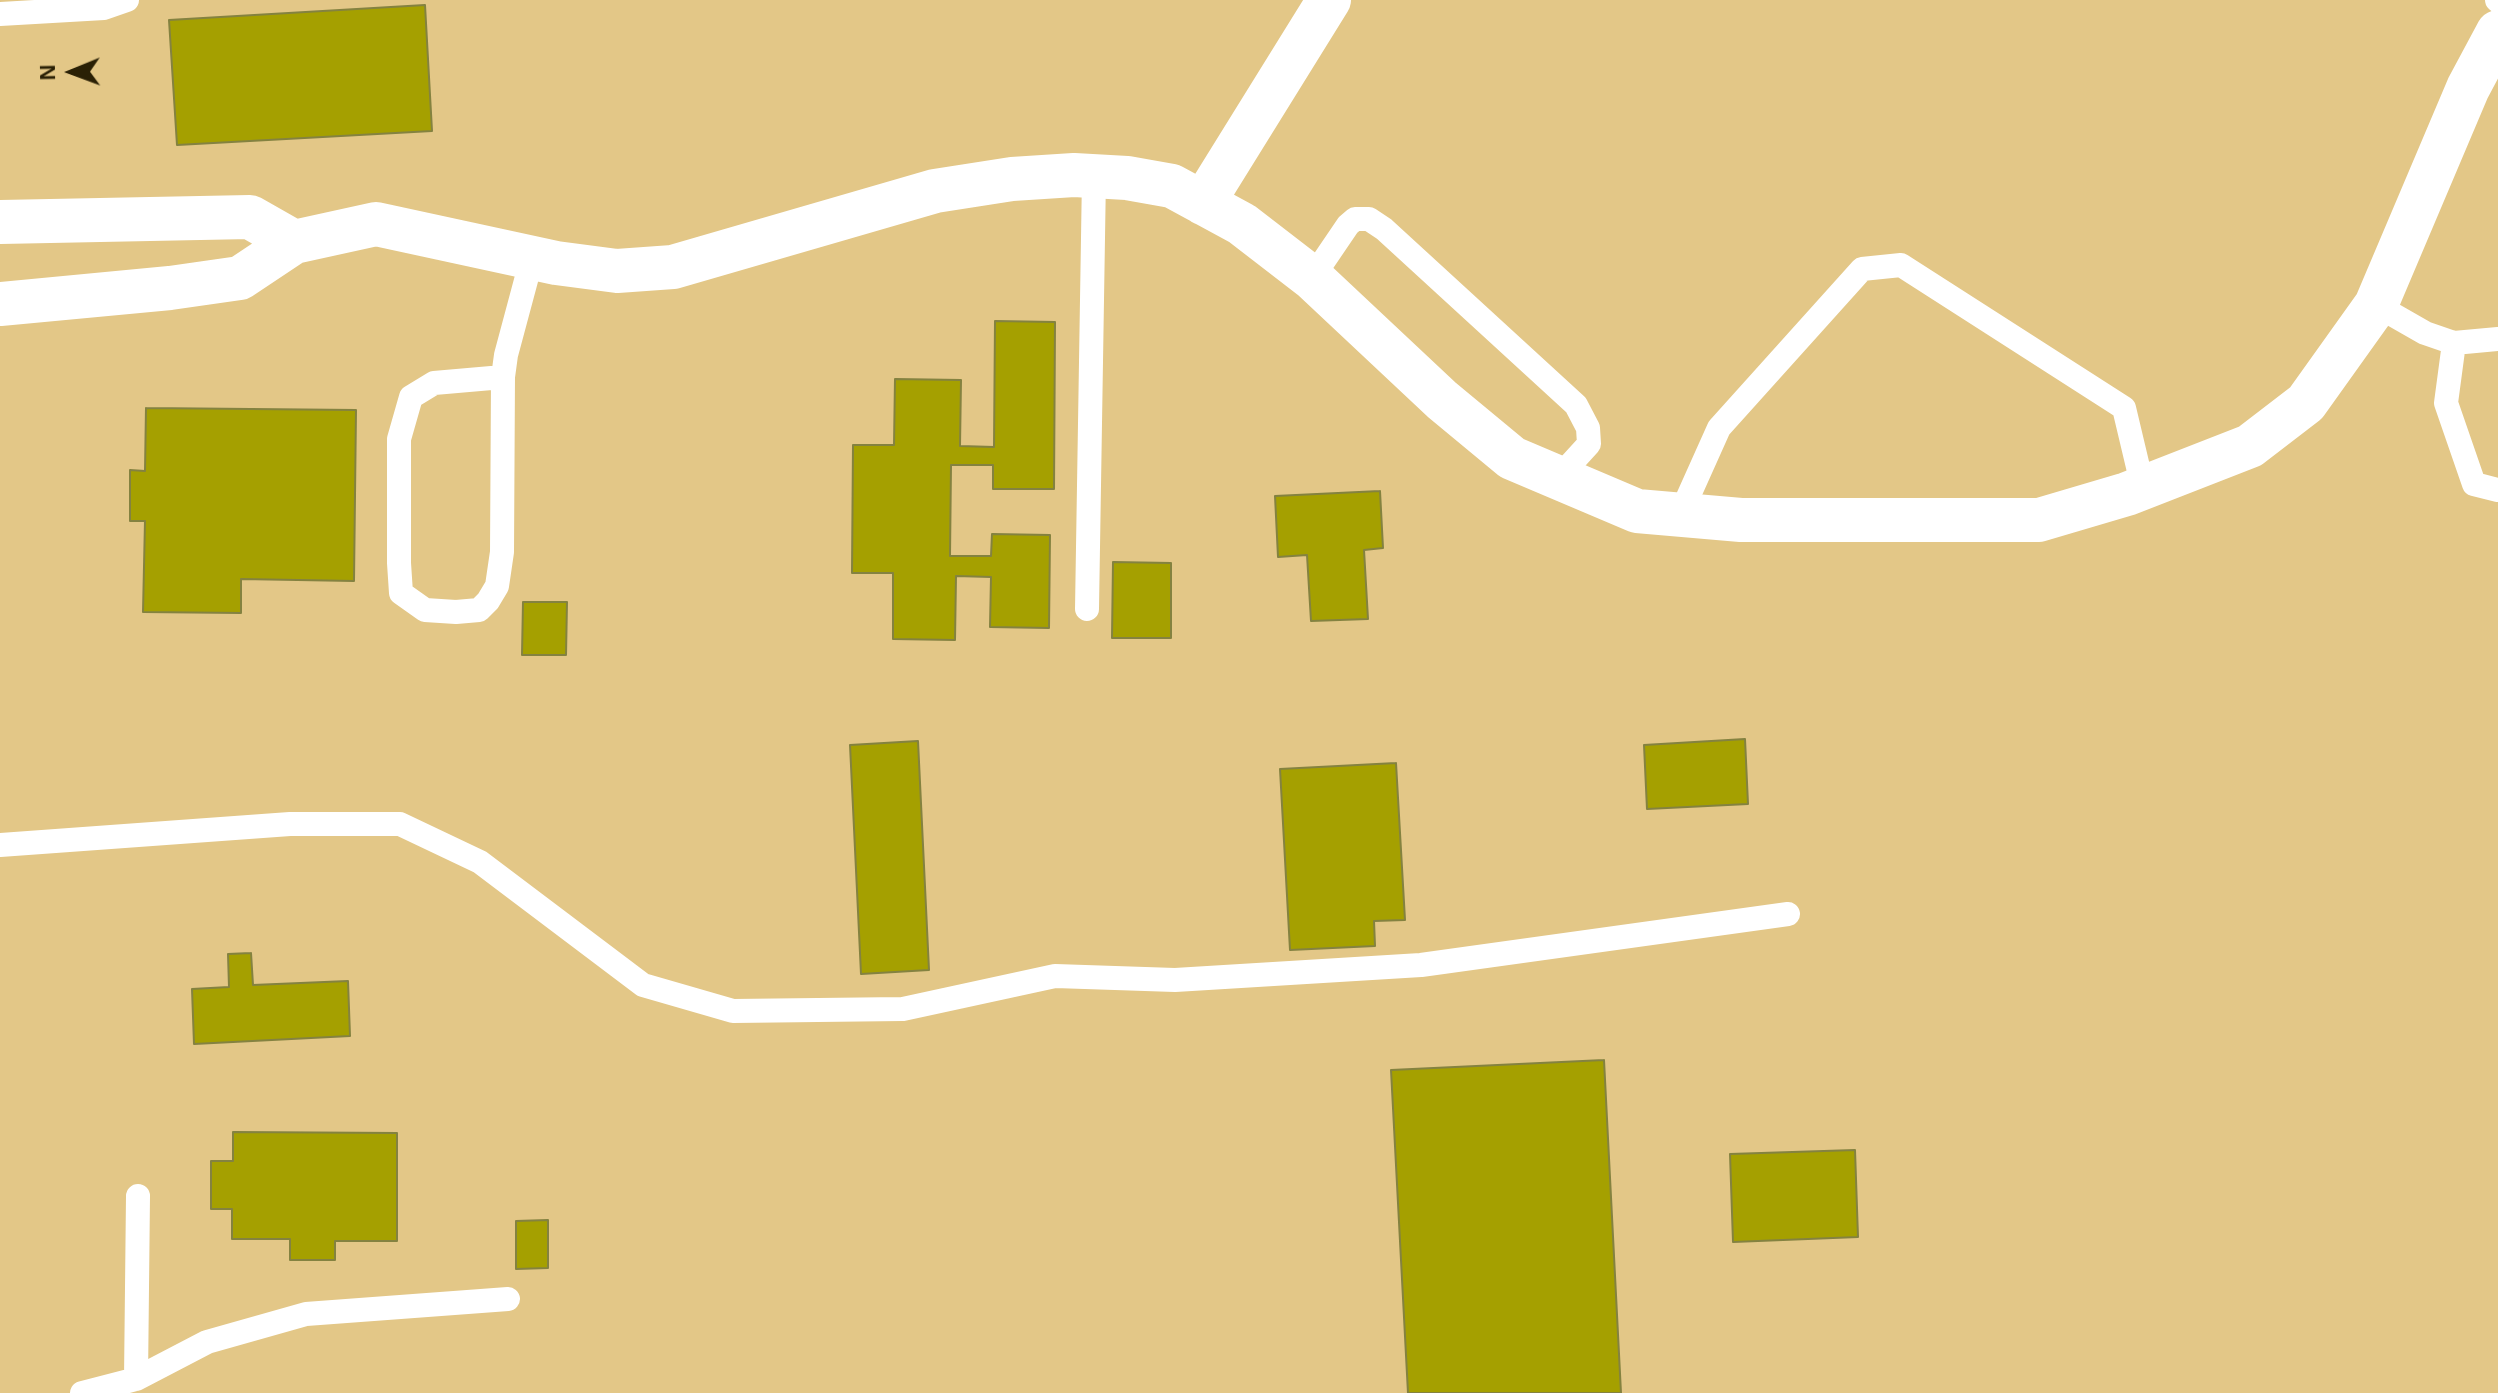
<!DOCTYPE html>
<style>
body{margin:0}
#map{position:relative;width:2498px;height:1393px;overflow:hidden;background:#e3c787;font-family:Helvetica,sans-serif}
canvas{display:block}
.north{position:absolute;left:32px;top:32px;width:80px;height:80px;-webkit-text-stroke:6px #e3c787;paint-order:stroke;rotate:269deg;font-size:22px;font-weight:700;line-height:32px;text-align:center;color:#2a2005}
.north::after{content:'';display:block;margin:auto;width:28px;height:36px;background:#2a2005;clip-path:polygon(50% 0,100% 100%,50% 72%,0 100%)}
</style>
<div id="map">
<canvas width="2498" height="1393"></canvas>
<div class="north">N</div>
</div>
<script>
const ctx = document.querySelector('canvas').getContext('2d');
ctx.lineJoin = 'round';
function paint(path, color) { ctx.fillStyle = color; ctx.fill(path, 'evenodd'); }
const poly = rows => new Path2D(rows.map(r => 'M' + r).join(''));
function stroke(path, color, width, dash) { ctx.strokeStyle = color; ctx.lineWidth = width; ctx.lineCap = dash ? 'butt' : 'round'; ctx.setLineDash(dash || []); ctx.stroke(path); }
const building = poly([
 [425,5,432,131,177,145,169,20,425,5],
 [995,321,1055,322,1054,489,993,489,993,465,951,465,950,556,991,556,992,534,1050,535,1049,628,990,627,991,577,956,576,955,640,893,639,893,573,852,573,853,445,894,445,895,379,961,380,960,446,994,447,995,321],
 [146,408,356,410,354,581,241,579,241,613,143,612,145,521,130,521,130,470,145,471,146,408],
 [1380,491,1383,548,1364,550,1368,619,1311,621,1307,555,1278,557,1275,496,1380,491],
 [1113,562,1171,563,1171,638,1112,638,1113,562],
 [523,602,567,602,566,655,522,655,523,602],
 [1745,739,1748,804,1647,809,1644,745,1745,739],
 [918,741,929,970,861,974,850,745,918,741],
 [1396,763,1405,920,1374,921,1375,946,1290,950,1280,769,1396,763],
 [251,953,253,985,348,981,350,1036,194,1044,192,989,229,987,228,954,251,953],
 [1604,1060,1621,1393,1408,1393,1391,1070,1604,1060],
 [233,1132,397,1133,397,1241,335,1241,335,1260,290,1260,290,1239,232,1239,232,1209,211,1209,211,1161,233,1161,233,1132],
 [1855,1150,1858,1237,1733,1242,1730,1154,1855,1150],
 [548,1220,548,1268,516,1269,516,1221,548,1220]
]);
const lane = poly([
 [2497,0,2498,1],
 [0,14,104,8,127,0],
 [1312,278,1348,225,1355,219,1369,219,1384,229,1576,405,1588,428,1589,444,1558,478],
 [2376,305,2425,333,2454,343,2498,339],
 [2454,343,2446,403,2474,484,2498,490],
 [503,377,434,383,411,397,399,439,399,563,401,593,425,610,456,612,479,610,488,601,497,586,502,552,503,377,506,355,532,258],
 [1680,515,1719,428,1862,269,1901,265,2124,408,2143,488],
 [1087,609,1094,176],
 [0,845,290,824,400,824,480,862,643,985,733,1011,903,1009,1055,976,1175,980,1421,965,1788,914],
 [136,1379,138,1196],
 [82,1393,136,1379,207,1342,306,1314,508,1299]
]);
const street = poly([
 [1203,203,1329,0],
 [0,222,250,217,294,242],
 [0,304,170,288,240,278,294,242,376,224,556,263,617,271,673,267,935,191,1012,179,1074,175,1127,178,1172,186,1242,224,1312,278,1442,400,1512,458,1637,511,1741,520,2039,520,2127,494,2250,446,2306,403,2376,305,2468,88,2498,32]
]);
paint(building, '#a5a000');
stroke(building, '#848240', 2);
stroke(lane, '#fff', 24);
stroke(street, '#fff', 44);
</script>
